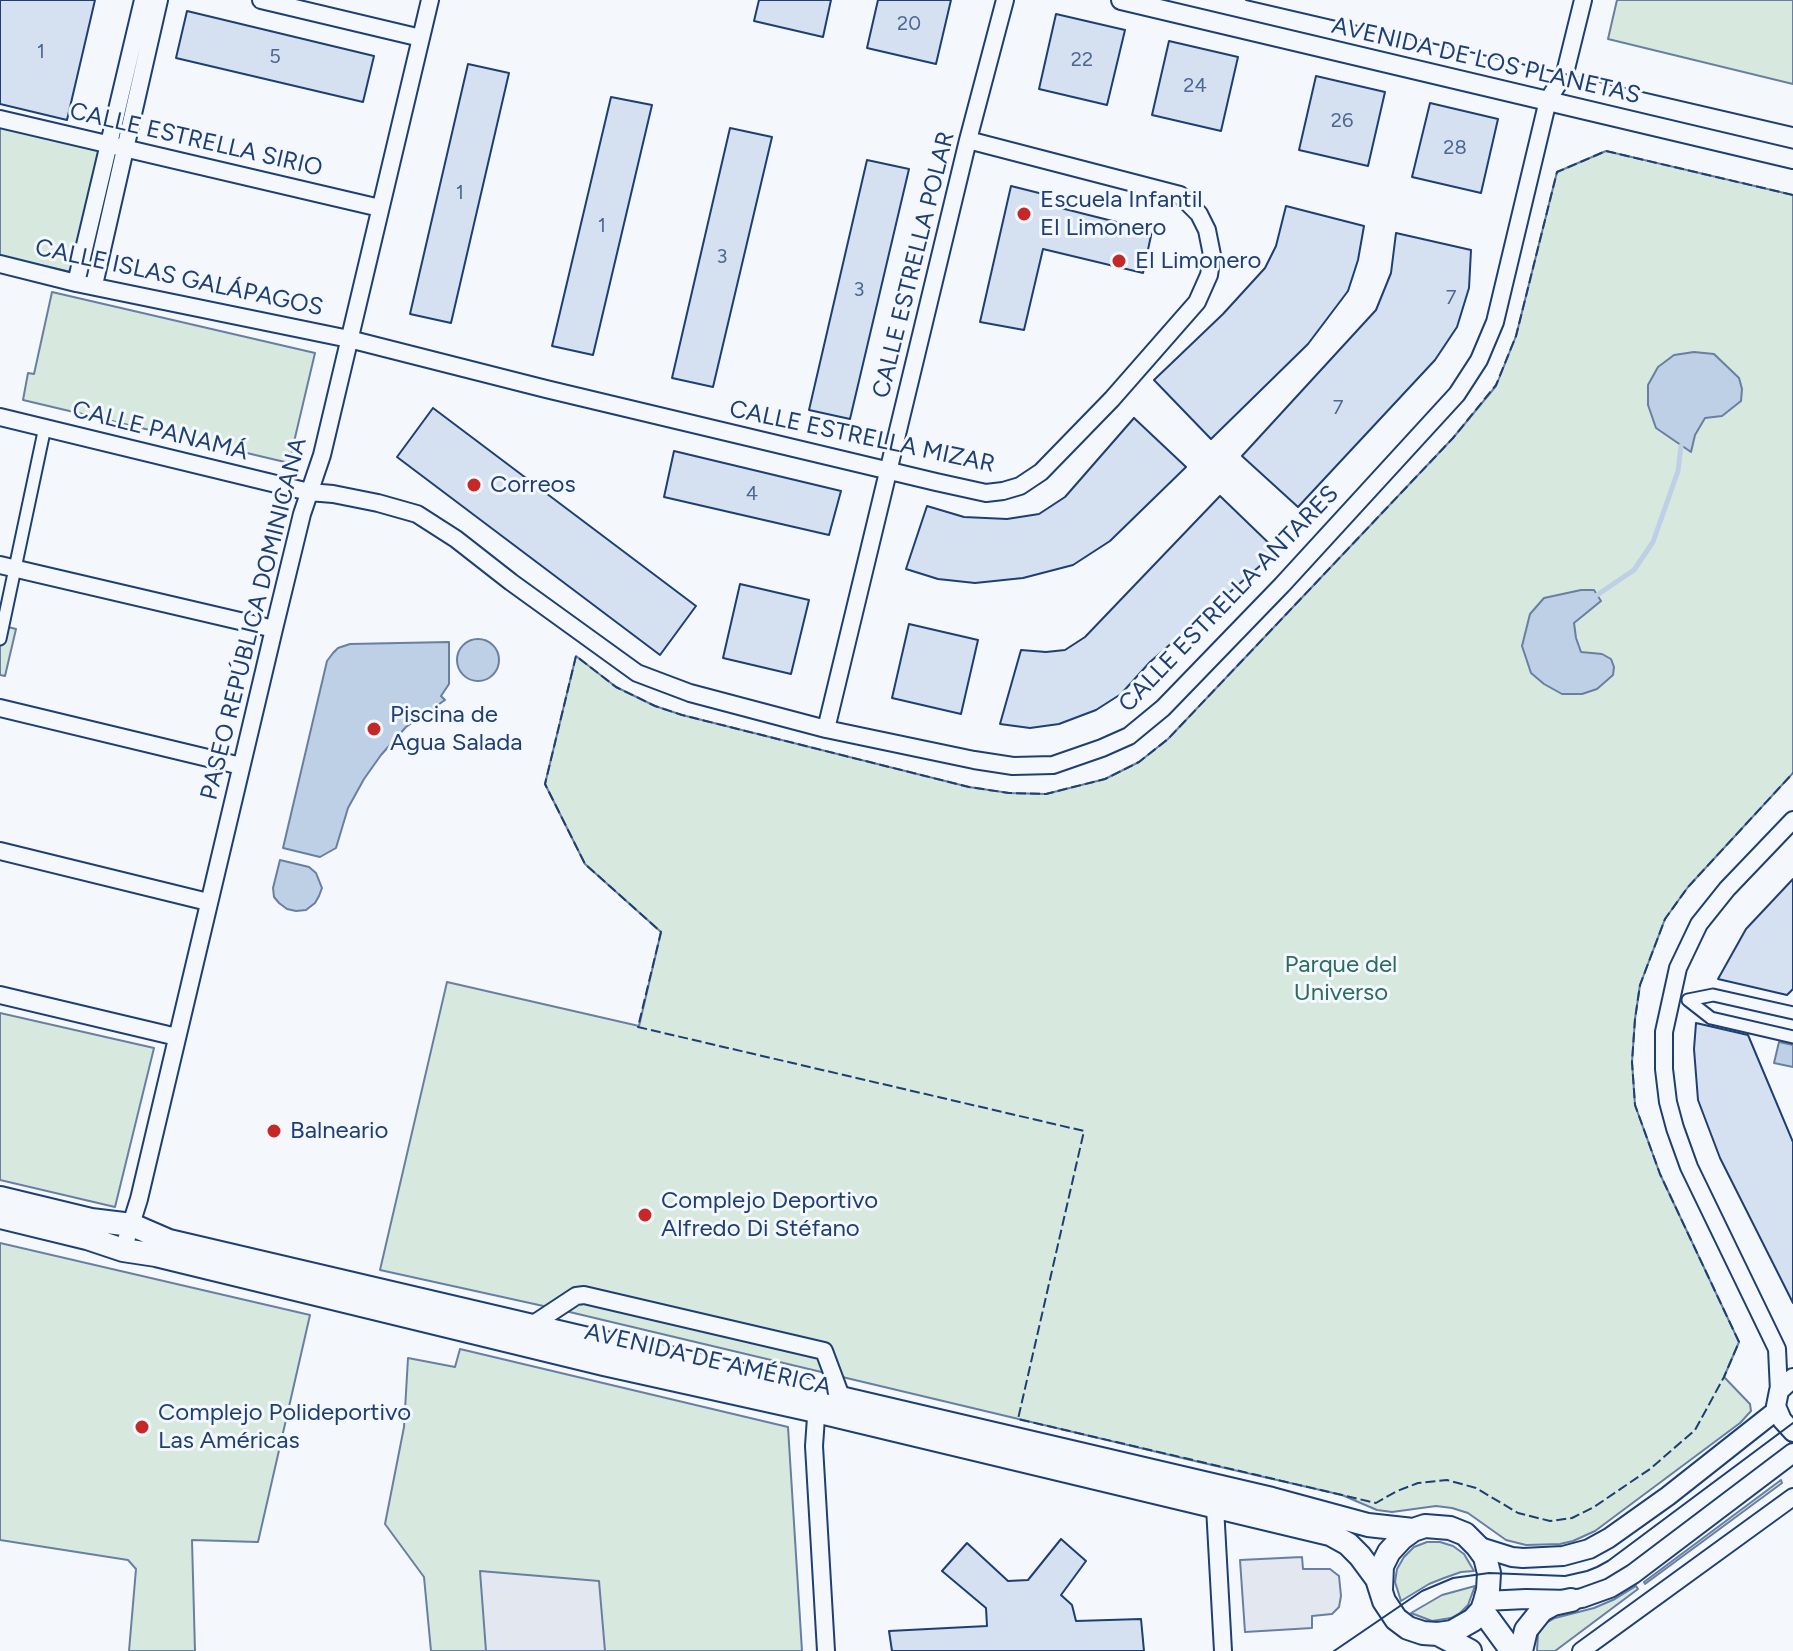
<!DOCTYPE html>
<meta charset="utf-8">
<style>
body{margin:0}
canvas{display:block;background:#f4f7fb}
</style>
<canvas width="1793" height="1651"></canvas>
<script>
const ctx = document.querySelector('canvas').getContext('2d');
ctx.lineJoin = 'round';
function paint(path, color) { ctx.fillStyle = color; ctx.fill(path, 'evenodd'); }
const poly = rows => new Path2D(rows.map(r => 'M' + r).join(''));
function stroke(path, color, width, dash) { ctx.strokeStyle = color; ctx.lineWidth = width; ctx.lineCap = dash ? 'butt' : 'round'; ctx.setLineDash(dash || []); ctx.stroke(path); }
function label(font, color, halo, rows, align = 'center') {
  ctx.font = font + ' Figtree,sans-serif'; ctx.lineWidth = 6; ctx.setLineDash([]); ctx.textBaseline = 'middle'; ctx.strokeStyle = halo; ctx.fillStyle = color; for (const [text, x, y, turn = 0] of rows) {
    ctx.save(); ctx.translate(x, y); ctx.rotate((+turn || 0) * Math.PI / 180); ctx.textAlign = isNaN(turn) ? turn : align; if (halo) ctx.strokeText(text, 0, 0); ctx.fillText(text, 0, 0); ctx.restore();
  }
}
const green = poly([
 [1617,0,1793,0,1793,84,1608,39,1617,0],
 [0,121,110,147,80,274,0,256,0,121],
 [1606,151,1793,195,1793,773,1688,887,1665,919,1640,985,1635,1019,1632,1062,1635,1105,1660,1174,1739,1342,1724,1377,1750,1404,1751,1411,1740,1423,1595,1531,1573,1541,1560,1544,1526,1545,1506,1540,1468,1513,1452,1508,1436,1506,1392,1512,1377,1510,1342,1495,1199,1462,557,1309,380,1270,447,982,639,1026,661,932,585,864,545,784,576,656,616,687,655,706,682,715,969,787,1009,793,1046,794,1105,779,1139,762,1168,739,1453,438,1496,386,1516,336,1557,172,1606,151],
 [52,292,315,353,289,463,23,400,28,373,34,374,52,292],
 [0,625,16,629,5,676,0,675,0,625],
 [0,1013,154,1048,115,1207,0,1180,0,1013],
 [0,1243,310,1315,258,1542,192,1540,195,1651,129,1651,136,1569,128,1560,0,1540,0,1243],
 [460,1349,788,1427,802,1651,431,1651,424,1577,385,1524,404,1427,408,1358,455,1367,460,1349],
 [1781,1480,1782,1483,1645,1584,1644,1582,1781,1480],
 [1427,1542,1440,1542,1453,1546,1464,1554,1474,1571,1461,1572,1444,1578,1429,1584,1401,1601,1395,1582,1397,1569,1404,1557,1414,1547,1427,1542],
 [1475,1586,1468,1605,1460,1613,1451,1618,1432,1621,1411,1613,1442,1595,1475,1586],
 [1636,1586,1638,1589,1555,1651,1537,1651,1538,1634,1546,1623,1555,1618,1594,1608,1615,1599,1636,1586]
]);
const parking = poly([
 [1302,1557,1303,1569,1330,1569,1339,1576,1341,1596,1339,1607,1332,1614,1312,1616,1312,1628,1245,1632,1240,1560,1302,1557],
 [480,1571,599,1581,605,1651,486,1651,480,1571]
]);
const water = poly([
 [1694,352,1714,354,1739,378,1742,389,1741,401,1722,416,1705,418,1695,435,1691,452,1656,428,1648,405,1648,385,1658,367,1674,355,1694,352],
 [1581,590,1594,590,1601,601,1574,623,1576,638,1581,652,1602,654,1611,659,1614,667,1613,675,1597,689,1582,694,1562,694,1544,684,1531,673,1522,646,1530,614,1544,598,1581,590],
 '457 660a21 21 0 1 1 42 0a21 21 0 1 1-42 0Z',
 [449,642,449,684,441,696,445,700,406,727,381,755,364,779,348,808,336,848,320,857,283,848,327,661,333,653,338,648,350,644,449,642],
 [280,860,309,867,316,873,322,888,319,896,315,903,306,910,296,911,287,909,279,903,274,897,273,888,280,860],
 [1779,1042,1793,1045,1793,1067,1774,1063,1779,1042]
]);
const stream = poly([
 [1597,595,1634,570,1653,542,1678,471,1681,446]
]);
const building = poly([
 [0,0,95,0,67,120,0,104,0,0],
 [759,0,831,0,823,37,754,21,759,0],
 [878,0,951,0,936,64,867,48,878,0],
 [187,11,374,56,363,102,176,58,187,11],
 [1056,14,1125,30,1107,105,1039,89,1056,14],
 [1169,41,1238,57,1221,131,1152,115,1169,41],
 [468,64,509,73,451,323,410,314,468,64],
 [1316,76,1385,92,1368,166,1299,150,1316,76],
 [611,97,652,105,593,355,552,346,611,97],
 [1430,103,1498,119,1481,193,1412,177,1430,103],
 [730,128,772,137,713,387,672,378,730,128],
 [867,160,909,169,850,419,809,410,867,160],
 [1011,186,1047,195,1045,204,1152,231,1143,273,1043,249,1024,330,980,322,1011,186],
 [1286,206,1364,226,1358,260,1348,291,1308,344,1211,439,1154,380,1223,314,1265,268,1276,246,1286,206],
 [1396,233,1471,250,1469,288,1457,327,1435,360,1298,507,1242,456,1376,310,1391,273,1396,233],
 [433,408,696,606,660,655,397,457,433,408],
 [1134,418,1186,467,1110,541,1073,565,1023,578,975,583,938,579,906,569,927,506,964,517,1007,519,1039,514,1065,497,1134,418],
 [674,451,841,491,829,535,664,497,674,451],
 [1220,496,1277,551,1150,662,1121,694,1096,710,1059,724,1030,728,1000,724,1021,650,1046,652,1065,650,1085,637,1220,496],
 [740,584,809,600,791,674,723,658,740,584],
 [909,624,978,640,961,714,892,698,909,624],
 [1793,879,1793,989,1787,995,1718,979,1746,929,1793,879],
 [1696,1023,1748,1035,1793,1142,1793,1303,1720,1158,1698,1100,1694,1049,1696,1023],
 [1061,1539,1086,1561,1061,1595,1072,1605,1076,1621,1141,1619,1144,1651,892,1651,889,1631,987,1626,986,1608,942,1571,967,1543,1008,1581,1028,1580,1061,1539]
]);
const pedestrian = poly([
 [0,639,45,427],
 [1688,1000,1711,1018,1793,1037],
 [1688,1000,1713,995,1793,1013]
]);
const minor = poly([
 [261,0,421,38],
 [0,119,380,208],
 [0,264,76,283,349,339,546,389,936,482,986,493,1003,491,1020,486,1041,472,1112,399,1197,302,1209,275,1212,255,1207,230,1199,214,1180,195,968,140],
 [76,283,143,0],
 [94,285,159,0],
 [0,417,309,492,333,494,378,503,417,514,456,539,511,582,637,673,690,693,826,729,974,760,1013,766,1053,765,1102,748,1129,736,1163,708,1282,585,1457,394,1479,360,1495,322,1548,100,1565,73,1583,0],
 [0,565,274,629],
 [0,708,241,766],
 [826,729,968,140,1005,0],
 [0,851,208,902],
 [0,995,177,1037],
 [123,1250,139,1199,274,629,302,514,322,455,430,0],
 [532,1325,576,1296,584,1295,824,1351,842,1399],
 [1779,1391,1777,1349,1689,1167,1675,1128,1668,1102,1664,1069,1664,1032,1678,968,1699,924,1727,889,1793,820],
 [817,1403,814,1446,826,1651],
 [1215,1507,1223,1651],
 [1581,1651,1793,1497]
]);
const tertiary = poly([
 [1121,0,1793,159],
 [1793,1378,1779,1391,1776,1406,1782,1420,1793,1432],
 [1477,1546,1512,1557,1523,1558,1563,1556,1589,1549,1609,1538,1668,1496,1777,1410],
 [1485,1601,1526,1599,1571,1600,1582,1598,1610,1588,1633,1574,1793,1453]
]);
const secondary = poly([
 [0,1198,91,1220,132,1225,169,1241,1272,1499,1368,1525,1413,1530],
 [0,1217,87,1238,123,1250,156,1255,604,1364,816,1411,1330,1534,1348,1544,1360,1556,1377,1579,1384,1601,1396,1619,1408,1628,1423,1633,1438,1634,1452,1632,1473,1620,1482,1610,1485,1601,1488,1590,1489,1573,1485,1557,1477,1546,1465,1534,1450,1528,1425,1526,1413,1530,1402,1538,1389,1552,1382,1566,1381,1590],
 [1482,1610,1512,1651],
 [1438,1634,1470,1651],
 [1521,1651,1526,1630,1542,1610,1553,1604,1571,1600]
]);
const tram = poly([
 [1246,0,1793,127],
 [1334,1651,1422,1591,1453,1578,1489,1573,1565,1576,1587,1571,1597,1567,1608,1561,1793,1423]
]);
const fence = poly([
 [1793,195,1606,151,1557,172,1516,336,1496,385,1453,438,1168,739,1139,762,1105,779,1046,794,1009,793,969,787,682,715,655,706,616,687,576,656,545,784,585,864,661,932,638,1027,1084,1131,1018,1419,1376,1503,1397,1491,1418,1483,1447,1480,1476,1488,1518,1513,1550,1521,1572,1518,1594,1507,1650,1469,1695,1430,1724,1377,1739,1342,1660,1174,1635,1105,1632,1062,1635,1019,1640,985,1665,919,1688,887,1793,773]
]);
const markers = [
 [1024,214,8,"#c62828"],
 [1119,261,8,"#c62828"],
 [474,485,8,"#c62828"],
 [374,729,8,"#c62828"],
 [274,1131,8,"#c62828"],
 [645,1215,8,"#c62828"],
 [142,1427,8,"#c62828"]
];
const numberNames = [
 ["20",909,24],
 ["1",41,52],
 ["5",275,57],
 ["22",1082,60],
 ["24",1195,86],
 ["26",1342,121],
 ["28",1455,148],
 ["1",460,193],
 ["1",602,226],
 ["3",722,257],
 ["3",859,290],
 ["7",1451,298],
 ["7",1338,408],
 ["4",752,494]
];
const streetNames = [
 ["AVENIDA DE LOS PLANETAS",1486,61,13],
 ["CALLE ESTRELLA SIRIO",196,140,13],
 ["CALLE ESTRELLA POLAR",914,265,-76],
 ["CALLE ISLAS GALÁPAGOS",179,278,12],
 ["CALLE PANAMÁ",160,431,14],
 ["CALLE ESTRELLA MIZAR",862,437,12],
 ["CALLE ESTRELLA ANTARES",1229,599,-46],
 ["PASEO REPÚBLICA DOMINICANA",254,619,-76],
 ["AVENIDA DE AMÉRICA",708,1360,13]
];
const poiNames = [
 ["Escuela Infantil",1040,200],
 ["El Limonero",1040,228],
 ["El Limonero",1135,261],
 ["Correos",490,485],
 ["Piscina de",390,715],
 ["Agua Salada",390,743],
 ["Balneario",290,1131],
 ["Complejo Deportivo",661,1201],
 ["Alfredo Di Stéfano",661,1229],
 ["Complejo Polideportivo",158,1413],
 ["Las Américas",158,1441]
];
const parkNames = [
 ["Parque del",1341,965],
 ["Universo",1341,993]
];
paint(green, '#d7e8df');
stroke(green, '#687fa3', 2);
paint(parking, '#e3e8f0');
stroke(parking, '#687fa3', 2);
paint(water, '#bed0e5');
stroke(water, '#687fa3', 2);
stroke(stream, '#bed0e5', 5);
paint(building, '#d5e0f0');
stroke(building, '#1d3f73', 2);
stroke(pedestrian, '#1d3f73', 15);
stroke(minor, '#1d3f73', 20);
stroke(tertiary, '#1d3f73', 22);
stroke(secondary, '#1d3f73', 26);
stroke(pedestrian, '#f4f7fb', 11);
stroke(minor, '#f4f7fb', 16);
stroke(tertiary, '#f4f7fb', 18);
stroke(secondary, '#f4f7fb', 22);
stroke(tram, '#1d3f73', 2);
stroke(fence, '#1d3f73', 2, [10, 4]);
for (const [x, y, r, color] of markers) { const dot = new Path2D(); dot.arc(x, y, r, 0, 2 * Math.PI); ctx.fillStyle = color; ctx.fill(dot); stroke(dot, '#f4f7fb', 3); }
label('20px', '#4b6792', null, numberNames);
label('24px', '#1d3f73', '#f4f7fb', streetNames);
label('24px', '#1d3f73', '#f4f7fb', poiNames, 'left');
label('24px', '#2c6c60', '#f4f7fb', parkNames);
</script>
